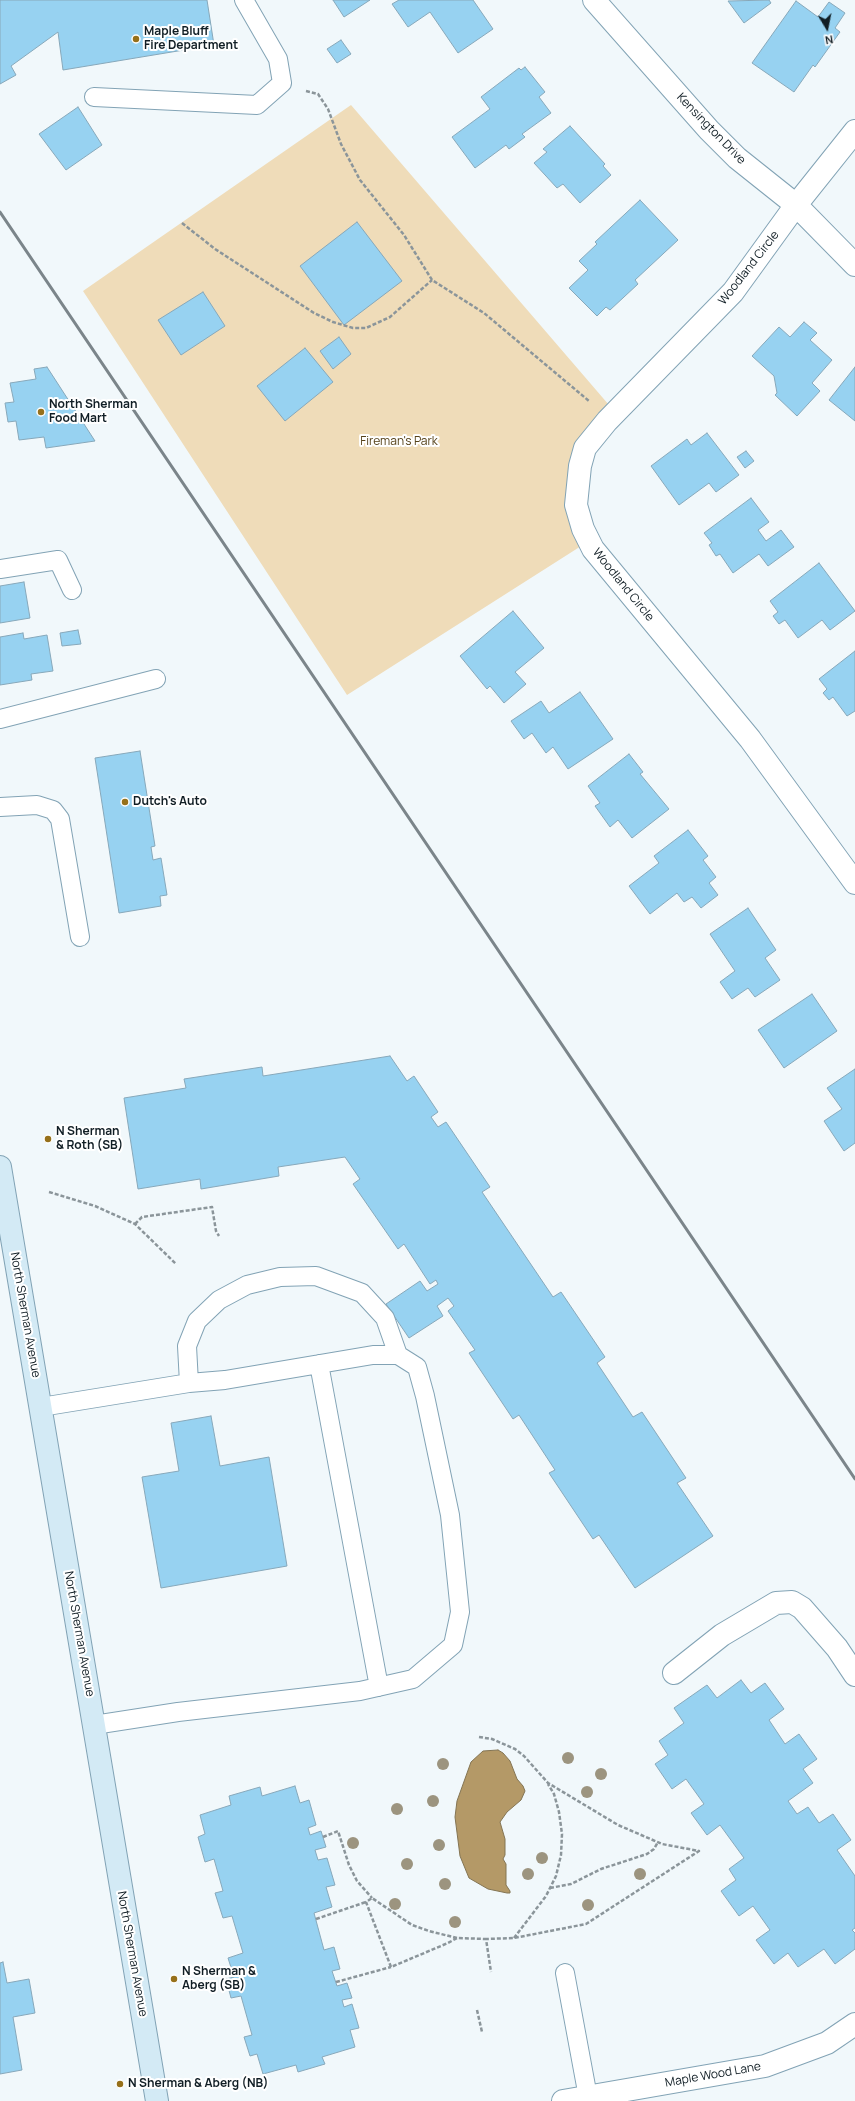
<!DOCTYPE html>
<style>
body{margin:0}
#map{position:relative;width:855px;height:2101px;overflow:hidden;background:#f1f8fb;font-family:Manrope,sans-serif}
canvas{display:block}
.north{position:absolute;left:807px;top:8px;width:40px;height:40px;-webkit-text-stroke:3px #fff;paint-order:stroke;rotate:170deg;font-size:11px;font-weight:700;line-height:16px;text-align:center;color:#111e25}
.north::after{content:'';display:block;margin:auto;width:14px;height:18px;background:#111e25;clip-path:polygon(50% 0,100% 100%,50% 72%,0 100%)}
</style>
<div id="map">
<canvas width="855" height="2101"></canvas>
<div class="north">N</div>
</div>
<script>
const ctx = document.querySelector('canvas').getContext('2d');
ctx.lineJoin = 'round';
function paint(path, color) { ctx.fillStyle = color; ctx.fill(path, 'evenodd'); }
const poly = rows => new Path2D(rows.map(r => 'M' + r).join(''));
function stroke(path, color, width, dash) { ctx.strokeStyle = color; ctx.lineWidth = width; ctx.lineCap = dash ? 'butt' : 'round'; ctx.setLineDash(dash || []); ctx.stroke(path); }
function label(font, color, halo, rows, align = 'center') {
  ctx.font = font + ' Manrope,sans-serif'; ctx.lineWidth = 4; ctx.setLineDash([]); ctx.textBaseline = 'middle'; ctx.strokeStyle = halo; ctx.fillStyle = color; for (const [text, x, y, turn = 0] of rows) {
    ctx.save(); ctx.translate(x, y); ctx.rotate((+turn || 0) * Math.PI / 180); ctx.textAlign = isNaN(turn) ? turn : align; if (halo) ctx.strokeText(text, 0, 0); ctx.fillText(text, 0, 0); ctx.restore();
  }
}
const green = poly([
 [351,105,615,412,580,466,589,541,347,695,83,291]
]);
const water = poly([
 [498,1750,503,1753,510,1761,517,1779,523,1786,525,1791,521,1800,507,1812,500,1822,505,1839,505,1855,503,1859,506,1864,506,1885,510,1891,510,1893,507,1893,488,1889,469,1878,460,1856,455,1817,457,1801,471,1762,483,1751,498,1750]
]);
const building = poly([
 [0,0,207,0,214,45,63,70,58,32,11,66,16,75,0,84,0,0],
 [333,0,370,0,344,17,333,0],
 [399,0,473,0,493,29,458,53,430,12,408,27,392,4,399,0],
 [769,0,771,3,744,23,728,1,769,0],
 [796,1,818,17,829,2,845,13,835,28,840,32,815,67,813,65,794,92,752,63,796,1],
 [341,40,351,54,337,63,327,49,341,40],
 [525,67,545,92,539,97,551,113,522,134,525,137,509,149,506,145,475,168,452,137,490,109,481,97,519,68,521,70,525,67],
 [78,107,102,145,66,170,39,134,78,107],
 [570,126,605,164,603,166,611,175,580,203,563,184,557,188,534,163,547,152,543,149,570,126],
 [640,200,678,240,635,280,638,284,610,310,606,307,597,316,569,288,588,270,579,261,597,244,595,242,640,200],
 [357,222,402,281,344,325,300,266,357,222],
 [203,292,225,326,181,355,158,320,203,292],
 [804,322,817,333,810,340,832,360,812,383,820,391,797,416,775,395,777,393,774,376,752,356,779,327,790,337,804,322],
 [339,337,351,354,333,369,320,351,339,337],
 [305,348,333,382,285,421,257,386,305,348],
 [47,367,95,441,46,448,44,437,19,440,16,421,8,422,5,403,14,402,10,383,36,379,34,369,47,367],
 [855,367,855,421,829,400,855,367],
 [707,433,739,475,716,492,709,483,679,505,651,466,687,439,691,445,707,433],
 [746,451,754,461,745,468,737,457,746,451],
 [751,498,769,522,758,530,766,541,781,530,794,547,768,566,759,554,733,573,720,554,716,556,709,545,712,543,704,533,751,498],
 [819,563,855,611,830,630,822,620,798,638,785,620,779,624,773,616,778,612,770,601,819,563],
 [24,582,30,618,0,623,0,586,24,582],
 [513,611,544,648,515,672,526,684,504,703,490,686,487,689,460,656,513,611],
 [78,630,81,644,62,646,60,633,78,630],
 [23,633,24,639,47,635,53,671,31,674,32,680,0,685,0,637,23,633],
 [855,651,855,711,847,716,833,697,829,700,823,693,827,689,819,679,855,651],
 [580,692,613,739,568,769,553,747,546,753,532,733,524,739,511,721,541,701,549,713,580,692],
 [140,751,155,846,151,847,153,860,161,858,167,895,160,896,161,906,119,913,95,758,140,751],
 [629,754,643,772,640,774,669,809,632,838,618,820,610,827,595,806,600,803,588,786,629,754],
 [688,830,708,856,703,860,716,877,709,883,718,895,701,908,692,897,684,902,677,893,650,914,629,886,659,863,654,856,688,830],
 [748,908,776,950,765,958,780,980,755,997,748,988,732,999,720,982,735,971,710,934,748,908],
 [812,994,837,1031,784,1068,758,1030,812,994],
 [390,1056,407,1081,414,1076,438,1112,431,1117,438,1127,446,1122,490,1187,482,1192,553,1297,561,1292,605,1357,597,1363,633,1417,642,1412,686,1478,677,1483,713,1536,635,1588,599,1535,593,1539,549,1473,555,1470,519,1415,513,1419,469,1353,475,1350,448,1311,454,1306,448,1298,437,1306,443,1316,409,1338,386,1304,420,1281,427,1291,438,1284,436,1280,430,1284,404,1244,398,1249,353,1184,360,1179,345,1157,278,1167,279,1176,201,1189,200,1179,138,1189,124,1098,186,1088,184,1079,262,1067,263,1076,390,1056],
 [855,1069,855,1143,844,1151,824,1121,842,1109,827,1088,855,1069],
 [211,1416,220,1466,269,1457,287,1566,161,1588,142,1477,179,1471,171,1423,211,1416],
 [741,1680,751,1693,765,1683,784,1709,769,1720,785,1744,799,1734,817,1759,803,1769,813,1783,788,1801,797,1814,808,1807,819,1823,833,1814,851,1840,837,1850,855,1876,855,1928,852,1930,855,1933,855,1949,835,1964,824,1949,798,1967,788,1953,774,1964,756,1940,770,1930,753,1906,739,1916,721,1891,736,1880,729,1869,744,1858,720,1825,707,1835,691,1813,704,1804,686,1779,672,1789,655,1764,668,1755,659,1741,684,1723,674,1708,707,1685,717,1698,741,1680],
 [295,1786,300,1803,309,1800,316,1825,308,1828,310,1835,321,1831,326,1847,315,1850,318,1860,327,1858,335,1885,326,1887,332,1907,314,1913,324,1950,334,1947,340,1969,332,1971,337,1986,347,1983,352,1998,342,2000,344,2007,352,2004,359,2028,350,2030,355,2047,322,2057,325,2064,298,2072,296,2065,263,2074,257,2054,250,2056,244,2037,252,2035,241,1996,231,1998,226,1979,234,1977,228,1958,243,1953,232,1916,223,1918,215,1893,223,1891,214,1859,205,1862,198,1837,205,1834,200,1815,231,1805,229,1796,260,1787,262,1796,295,1786],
 [3,1962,7,1983,29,1979,35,2013,13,2017,22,2070,0,2074,0,1963,3,1962]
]);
const path = poly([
 [306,91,318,94,328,109,341,144,360,180,404,235,432,280,484,313,589,401],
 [182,223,215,249,314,313,333,322,353,328,366,328,390,317,432,280],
 [49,1192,95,1206,135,1224,176,1264],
 [135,1224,142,1217,212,1207,216,1231,219,1236],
 [479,1737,492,1739,515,1749,524,1756,548,1783,618,1825,662,1844,699,1851,586,1924,514,1938,486,1939,491,1972],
 [323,1837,338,1831,349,1865,357,1881,372,1898],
 [550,1888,571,1884,601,1869,647,1854,654,1849,658,1842],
 [316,1919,366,1902],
 [457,1938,429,1931,412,1925,372,1898,366,1902,391,1967,448,1943,457,1938,486,1939],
 [514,1938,546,1896,556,1876,561,1855,562,1834,559,1812,554,1794,548,1784],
 [336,1982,391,1967],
 [477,2010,482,2032]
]);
const lane = poly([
 [94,97,257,105,282,83,278,59,244,0],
 [0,569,58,560,72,590],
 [0,719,156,679],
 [0,807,37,805,53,810,60,819,80,937],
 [319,1364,379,1687],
 [189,1383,187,1346,197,1321,219,1300,247,1285,280,1277,316,1276,362,1293,385,1318,398,1355],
 [41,1407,189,1383,225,1380,373,1355,398,1355,417,1367,425,1396,450,1515,460,1612,453,1645,413,1679,360,1691,178,1712,94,1725],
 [565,1973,588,2097]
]);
const street = poly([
 [594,0,709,130,737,158,796,205,855,265],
 [855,131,796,205,733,292,607,421,585,448,580,466,576,505,583,529,593,549,750,739,855,883],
 [674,1673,722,1635,776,1603,792,1602,802,1608,837,1648,855,1675],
 [563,2101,765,2066,827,2043,855,2024]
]);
const secondary = poly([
 [0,1167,157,2101]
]);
const rail = poly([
 [0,212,855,1479]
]);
const trees = [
 [568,1758],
 [443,1764],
 [601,1774],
 [587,1792],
 [433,1801],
 [397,1809],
 [353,1843],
 [439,1845],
 [542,1858],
 [407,1864],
 [528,1874],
 [640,1874],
 [445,1884],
 [395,1904],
 [588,1905],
 [455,1922]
];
const markers = [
 [136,39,4,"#96701a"],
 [41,412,4,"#96701a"],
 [125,802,4,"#96701a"],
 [48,1139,4,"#96701a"],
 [174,1979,4,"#96701a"],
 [120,2084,4,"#96701a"]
];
const poiNames = [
 ["Maple Bluff",144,32],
 ["Fire Department",144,46],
 ["North Sherman",49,405],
 ["Food Mart",49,419],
 ["Dutch's Auto",133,802],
 ["N Sherman",56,1132],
 ["& Roth (SB)",56,1146],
 ["N Sherman &",182,1972],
 ["Aberg (SB)",182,1986],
 ["N Sherman & Aberg (NB)",128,2084]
];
const streetNames = [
 ["Kensington Drive",711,129,46],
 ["Woodland Circle",749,268,-52],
 ["Woodland Circle",623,585,51],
 ["North Sherman Avenue",25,1315,80],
 ["North Sherman Avenue",79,1634,80],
 ["North Sherman Avenue",132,1954,80],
 ["Maple Wood Lane",713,2075,-10]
];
const parkNames = [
 ["Fireman's Park",399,442]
];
paint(green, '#efdcb9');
paint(water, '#b49967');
stroke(water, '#837453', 1);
paint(building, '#97d2f1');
stroke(building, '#87a8ba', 1);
stroke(lane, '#82a3b5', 20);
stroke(street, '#82a3b5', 24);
stroke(secondary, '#82a3b5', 24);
stroke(path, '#8b959a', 2.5, [4, 2]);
stroke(lane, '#fff', 18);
stroke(street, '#fff', 22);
stroke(secondary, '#d3eaf5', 22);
stroke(rail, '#7b858a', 3);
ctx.fillStyle = '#9c947f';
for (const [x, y] of trees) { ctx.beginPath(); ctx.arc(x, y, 6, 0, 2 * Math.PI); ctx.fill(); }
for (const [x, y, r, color] of markers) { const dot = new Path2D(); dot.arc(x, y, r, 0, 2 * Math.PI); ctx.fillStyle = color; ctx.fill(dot); stroke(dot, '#fff', 1.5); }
label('bold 12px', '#111e25', '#fff', poiNames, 'left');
label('12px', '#111e25', '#fff', streetNames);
label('12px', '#56421a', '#fff', parkNames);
</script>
